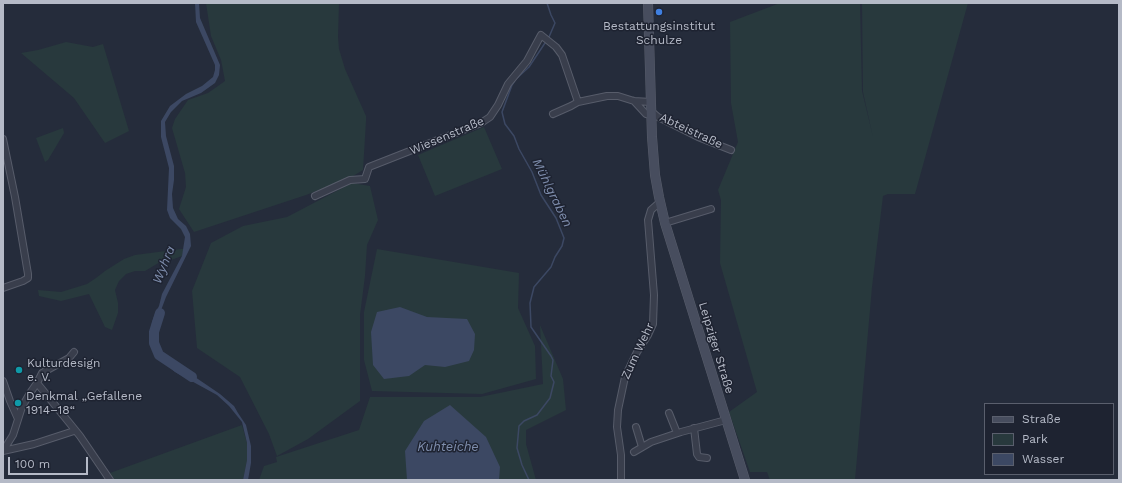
<!DOCTYPE html>
<meta charset="utf-8">
<style>
body{margin:0}
#map{position:relative;width:1122px;height:483px;overflow:hidden;background:#252c3b;font-family:"Work Sans",sans-serif}
canvas{display:block}
.frame{position:absolute;inset:0;border:4px solid #b5bac7;pointer-events:none}
.legend{position:absolute;left:984px;top:403px;width:130px;height:72px;box-sizing:border-box;background:#1e2331;border:1px solid #5a5f6d;margin:0;padding:5px 7px;list-style:none;font-size:12px;color:#b5bac7}
.legend li{display:flex;align-items:center;gap:8px;height:20px}
.legend b{width:20px;border:1px solid #5a5f6d}
.scale{position:absolute;left:8px;top:457px;width:80px;height:18px;box-sizing:border-box;border:2px solid #b5bac7;border-top:0;padding-left:5px;font-size:12px;line-height:14px;white-space:nowrap;color:#b5bac7;-webkit-text-stroke:3px #1e2331;paint-order:stroke}
</style>
<div id="map">
<canvas width="1122" height="483"></canvas>
<div class="frame"></div>
<ul class="legend">
<li><b style="height:5px;background:#474d5e"></b>Straße</li>
<li><b style="height:11px;background:#28393d"></b>Park</li>
<li><b style="height:11px;background:#3c4863"></b>Wasser</li>
</ul>
<div class="scale">100 m</div>
</div>
<script>
const ctx = document.querySelector('canvas').getContext('2d');
ctx.lineJoin = 'round';
function paint(path, color) { ctx.fillStyle = color; ctx.fill(path, 'evenodd'); }
const poly = rows => new Path2D(rows.map(r => 'M' + r).join(''));
function stroke(path, color, width, dash) { ctx.strokeStyle = color; ctx.lineWidth = width; ctx.lineCap = dash ? 'butt' : 'round'; ctx.setLineDash(dash || []); ctx.stroke(path); }
function label(font, color, halo, rows, align = 'center') {
  ctx.font = font + ' "Work Sans",sans-serif'; ctx.lineWidth = 3; ctx.setLineDash([]); ctx.textBaseline = 'middle'; ctx.strokeStyle = halo; ctx.fillStyle = color; for (const [text, x, y, turn = 0] of rows) {
    ctx.save(); ctx.translate(x, y); ctx.rotate((+turn || 0) * Math.PI / 180); ctx.textAlign = isNaN(turn) ? turn : align; if (halo) ctx.strokeText(text, 0, 0); ctx.fillText(text, 0, 0); ctx.restore();
  }
}
const green = poly([
 [206,3,339,3,338,37,339,49,345,69,366,116,366,121,363,170,348,179,306,195,194,232,179,209,186,187,185,173,172,128,175,119,188,100,208,93,225,81,221,60,211,36],
 [780,3,860,3,862,91,873,137,863,92,862,3,968,3,915,194,888,194,883,196,872,287,855,480,770,480,767,472,750,472,729,412,757,392,720,263,721,200,718,190,738,142,731,103,730,22],
 [66,42,93,47,103,44,129,131,105,143,74,98,21,53,38,50],
 [484,127,502,169,435,196,418,155],
 [63,128,64,133,48,160,45,162,36,138],
 [352,183,370,186,378,220,367,245,365,276,360,315,360,401,308,439,277,456,269,434,240,377,197,348,192,291,211,243,243,226,287,217],
 [181,249,184,249,182,256,171,260,160,262,145,271,135,271,126,274,119,281,115,290,118,303,118,313,112,330,105,327,89,294,61,301,39,296,38,290,61,292,87,284,96,278,105,271,124,259,135,255],
 [377,249,519,273,518,308,535,346,536,379,482,394,372,391,364,360,364,312],
 [540,325,563,379,566,410,526,430,526,444,536,480,259,480,264,466,277,462,276,457,359,430,370,397,480,397,543,384],
 [242,425,247,443,247,460,243,480,113,480,110,473]
]);
const water = poly([
 [195,3,199,3,200,18,220,65,219,75,215,83,201,93,182,101,171,112,165,122,166,136,174,166,174,180,172,194,173,208,178,219,186,226,190,234,191,246,166,297,154,329,153,336,158,352,165,359,179,369,195,377,220,394,234,406,238,413,246,425,251,446,251,463,248,480,243,480,247,460,247,443,242,422,229,406,217,395,175,372,164,362,152,348,149,340,152,322,155,314,159,306,162,294,182,256,185,237,181,229,170,218,167,210,169,168,161,137,161,121,170,106,186,94,202,86,213,77,215,70,215,65,196,22],
 [400,307,427,317,467,319,475,334,474,350,469,361,445,367,425,365,409,376,384,379,373,365,371,332,377,312],
 [450,405,486,437,500,467,499,480,407,480,405,451,424,421]
]);
const stream = poly([
 [547,3,551,15,555,23,549,37],
 [529,480,522,465,517,448,519,426,524,421,537,415,550,398,554,382,551,376,553,360,551,356,531,327,530,303,534,287,551,267,555,257,562,246,564,238,556,218,541,195,532,172,519,149,514,136,505,124,502,112,512,85,516,79,529,67,545,43]
]);
const river = poly([
 [160,313,154,332,154,343,159,355,192,377]
]);
const street = poly([
 [634,101,646,114,651,115],
 [651,111,658,117,698,137,731,150],
 [553,114,571,106,578,102,607,96,618,96,634,101,651,102],
 [3,139,15,197,28,274,28,278,23,281,3,288],
 [315,196,350,180,365,179,369,167,481,123,490,117,498,105,508,84,527,61,541,35,556,47,562,55,578,102],
 [665,223,711,209],
 [3,381,10,401,18,419],
 [37,383,80,436,110,480],
 [669,413,677,433],
 [636,427,642,447],
 [694,428,697,454,699,457,707,458],
 [3,451,13,435,22,407,30,393,37,383,42,373,69,358,74,352],
 [3,451,34,444,74,431],
 [634,452,651,442,681,432,726,420],
 [621,480,621,455,617,427,618,410,625,377,637,352,648,335,653,324,654,295,648,220,651,210,660,202]
]);
const secondary = poly([
 [648,3,652,137,655,175,659,197,665,223,745,480]
]);
const markers = [
 [659,12,4,"#3f7fe0"],
 [19,370,4,"#0f9aa8"],
 [18,403,4,"#0f9aa8"]
];
const poiNames = [
 ["Bestattungsinstitut",659,26,"center"],
 ["Schulze",659,40,"center"],
 ["Kulturdesign",27,363],
 ["e. V.",27,377],
 ["Denkmal „Gefallene",26,396],
 ["1914–18“",26,410]
];
const streetNames = [
 ["Abteistraße",691,131,25],
 ["Wiesenstraße",447,136,-23],
 ["Leipziger Straße",716,348,73],
 ["Zum Wehr",638,351,-65]
];
const waterNames = [
 ["Mühlgraben",552,193,64],
 ["Wyhra",164,265,-68],
 ["Kuhteiche",448,447]
];
paint(green, '#28393d');
paint(water, '#3c4863');
stroke(stream, '#3c4863', 1.5);
stroke(river, '#3c4863', 10);
stroke(street, '#575c6a', 8);
stroke(secondary, '#575c6a', 10);
stroke(street, '#393e4c', 6);
stroke(secondary, '#474d5e', 9);
for (const [x, y, r, color] of markers) { const dot = new Path2D(); dot.arc(x, y, r, 0, 2 * Math.PI); ctx.fillStyle = color; ctx.fill(dot); stroke(dot, '#1e2331', 1.5); }
label('12px', '#b5bac7', '#1e2331', poiNames, 'left');
label('12px', '#b5bac7', '#1e2331', streetNames);
label('italic 13px', '#7e8dac', '#1e2331', waterNames);
</script>
